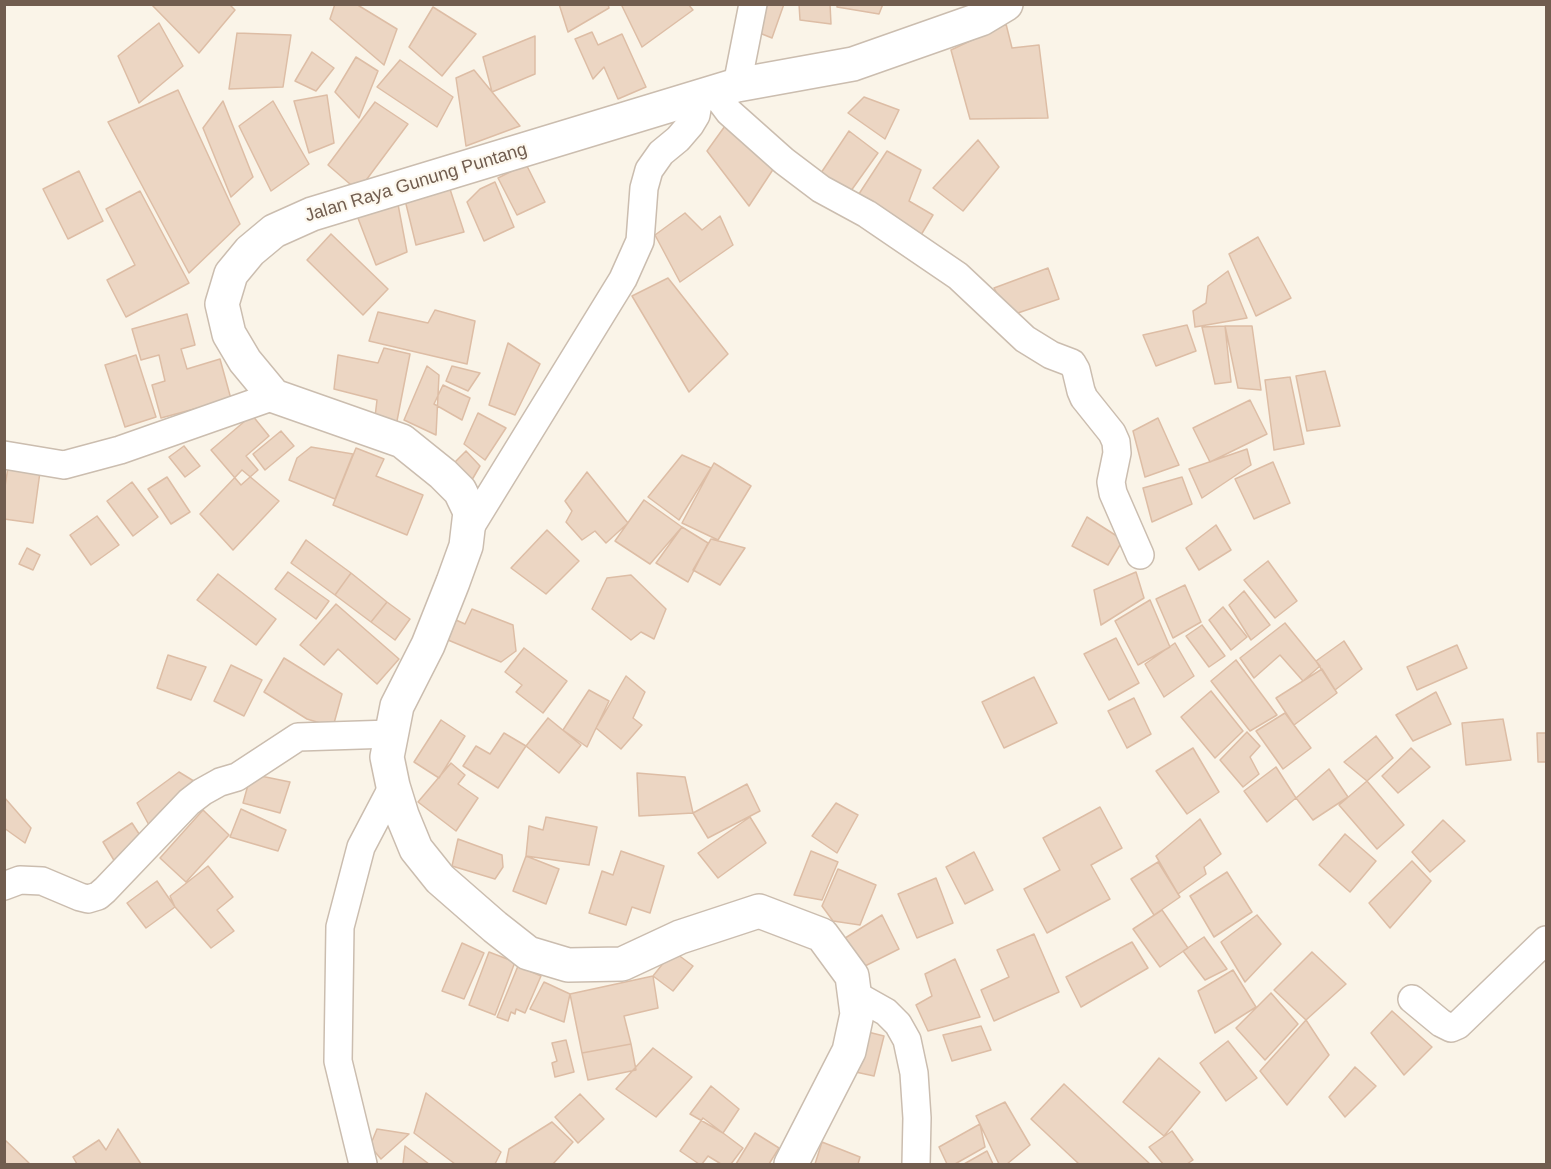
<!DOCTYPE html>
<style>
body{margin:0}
#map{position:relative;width:1551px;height:1169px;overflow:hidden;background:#faf4e8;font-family:Helvetica,sans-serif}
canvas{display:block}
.frame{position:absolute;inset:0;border:6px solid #715d4f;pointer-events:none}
</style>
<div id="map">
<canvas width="1551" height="1169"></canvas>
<div class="frame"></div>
</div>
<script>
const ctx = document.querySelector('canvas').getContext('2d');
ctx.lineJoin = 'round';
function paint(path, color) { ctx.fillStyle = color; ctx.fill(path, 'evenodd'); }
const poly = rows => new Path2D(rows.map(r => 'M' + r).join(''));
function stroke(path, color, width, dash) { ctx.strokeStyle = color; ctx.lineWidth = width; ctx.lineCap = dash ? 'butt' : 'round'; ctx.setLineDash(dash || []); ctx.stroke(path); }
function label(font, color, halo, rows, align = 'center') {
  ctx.font = font + ' Helvetica,sans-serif'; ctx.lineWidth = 4.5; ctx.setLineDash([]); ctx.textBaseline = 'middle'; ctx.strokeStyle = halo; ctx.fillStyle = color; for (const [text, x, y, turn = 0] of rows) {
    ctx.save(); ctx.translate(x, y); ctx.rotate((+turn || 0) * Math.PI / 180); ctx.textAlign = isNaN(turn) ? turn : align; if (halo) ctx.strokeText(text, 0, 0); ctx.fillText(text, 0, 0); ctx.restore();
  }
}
const building = poly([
 [151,4,229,4,235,10,199,53,151,4],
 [335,4,356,4,397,29,384,65,330,19,335,4],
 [559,4,608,4,609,8,568,32,559,4],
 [621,4,688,4,693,10,642,47,621,4],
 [761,4,784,4,772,38,752,30,761,4],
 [799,4,830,4,831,24,800,20,799,4],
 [837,4,883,4,879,14,837,7,837,4],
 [433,7,476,34,442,76,409,47,433,7],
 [159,23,183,66,139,103,118,56,159,23],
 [1006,24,1012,48,1039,45,1048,118,970,119,951,50,1006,24],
 [592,32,598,45,622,34,646,87,618,99,604,67,593,79,575,39,592,32],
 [237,33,291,35,283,87,229,89,237,33],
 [535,36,535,74,492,92,483,57,535,36],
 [312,52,334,68,316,91,295,81,312,52],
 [356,57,378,71,359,118,335,92,356,57],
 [400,60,453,97,437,127,377,87,400,60],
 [474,70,520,126,466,146,456,78,474,70],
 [178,90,240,224,189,273,108,122,178,90],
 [327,95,334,143,309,153,294,101,327,95],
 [864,97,899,110,885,139,848,113,864,97],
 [223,101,253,177,231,197,203,128,223,101],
 [273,101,309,164,271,191,239,126,273,101],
 [375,102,408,124,358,191,328,165,375,102],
 [725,126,774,168,749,206,707,151,725,126],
 [849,131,878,153,838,209,809,191,849,131],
 [978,140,999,167,963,211,933,188,978,140],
 [887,151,921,170,909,201,933,215,915,245,855,200,887,151],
 [526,164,545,202,517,215,498,178,526,164],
 [79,171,103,221,68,239,43,189,79,171],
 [495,182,514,227,484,241,467,202,480,189,495,182],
 [448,183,464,232,416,245,404,196,448,183],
 [140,191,189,283,126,317,107,280,135,265,106,209,140,191],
 [397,199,407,252,376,265,356,213,397,199],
 [685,213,702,230,720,216,733,245,680,282,655,235,685,213],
 [331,234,388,289,363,315,307,260,331,234],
 [1258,237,1291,298,1256,316,1229,254,1258,237],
 [1048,268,1059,299,1009,316,994,288,1048,268],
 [1228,271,1247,318,1195,327,1193,311,1206,303,1208,286,1228,271],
 [668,278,728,354,689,392,632,296,668,278],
 [435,310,475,321,467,364,369,341,378,312,428,323,435,310],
 [187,314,195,345,181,349,187,369,220,359,231,399,161,418,152,385,165,381,159,355,141,360,132,329,187,314],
 [1187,325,1196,351,1156,366,1143,335,1187,325],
 [1225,326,1252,326,1261,390,1238,388,1225,326],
 [1225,326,1231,382,1215,384,1202,327,1225,326],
 [508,343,540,364,515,415,489,405,508,343],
 [384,348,410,354,396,426,375,417,377,400,334,389,338,355,378,363,384,348],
 [136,355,156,417,125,427,105,365,136,355],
 [427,366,439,375,436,435,404,420,427,366],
 [452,366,480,373,468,391,446,381,452,366],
 [1325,371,1340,426,1307,431,1296,376,1325,371],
 [1290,377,1304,444,1274,450,1265,380,1290,377],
 [443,385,470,398,462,420,434,404,443,385],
 [1250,400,1267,434,1210,462,1193,428,1250,400],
 [478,413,506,428,485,460,464,444,478,413],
 [252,415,269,436,246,456,258,470,241,485,211,450,252,415],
 [1158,418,1179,465,1145,477,1133,431,1158,418],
 [281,431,294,446,265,470,253,454,281,431],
 [184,446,200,466,185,477,169,457,184,446],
 [311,447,353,454,335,499,289,480,297,458,311,447],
 [356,448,384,459,376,476,423,495,407,535,333,505,356,448],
 [1247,449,1251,465,1202,498,1189,469,1247,449],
 [466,451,480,466,469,485,447,470,466,451],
 [682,455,711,468,679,520,648,497,682,455],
 [1273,462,1290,503,1254,519,1235,479,1273,462],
 [714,463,751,486,718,540,682,523,714,463],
 [8,467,40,472,33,523,4,519,4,493,8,467],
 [242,470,279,501,233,550,200,514,242,470],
 [587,472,628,523,606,543,595,531,582,540,566,522,572,511,565,501,587,472],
 [167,477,190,512,171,524,148,489,167,477],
 [1182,477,1192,504,1152,522,1143,488,1182,477],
 [132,482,158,517,133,536,107,501,132,482],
 [644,500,682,527,650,564,615,541,644,500],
 [97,516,119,545,91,565,70,535,97,516],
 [1087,517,1123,540,1108,565,1072,546,1087,517],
 [1216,525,1231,550,1199,570,1186,548,1216,525],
 [682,527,708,543,688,582,656,563,682,527],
 [547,530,579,561,546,594,511,568,547,530],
 [711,539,745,548,720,585,693,570,711,539],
 [306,540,351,573,335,595,291,563,306,540],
 [27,548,40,555,33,570,19,564,27,548],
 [1268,561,1297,601,1275,618,1244,580,1268,561],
 [288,572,329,601,316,619,275,589,288,572],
 [1136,572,1144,598,1101,625,1094,590,1136,572],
 [351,573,387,602,371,622,335,595,351,573],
 [218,574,276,619,256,645,197,600,218,574],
 [631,575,666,609,654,639,641,632,631,640,592,609,607,578,631,575],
 [1185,585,1201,622,1173,638,1156,599,1185,585],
 [1244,591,1270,625,1251,640,1229,605,1244,591],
 [1150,600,1170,647,1138,665,1115,621,1150,600],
 [387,602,410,619,395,640,371,622,387,602],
 [336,604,399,659,377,684,338,649,324,665,300,645,336,604],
 [1223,607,1247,637,1231,650,1209,620,1223,607],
 [472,609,513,625,516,651,501,662,448,640,456,620,465,624,472,609],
 [1285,623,1320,666,1303,681,1280,655,1254,678,1240,658,1285,623],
 [1202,625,1225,656,1209,667,1186,636,1202,625],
 [1116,638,1139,683,1109,700,1084,654,1116,638],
 [1344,641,1362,669,1335,690,1316,661,1344,641],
 [1175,643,1194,676,1164,697,1145,664,1175,643],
 [1457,645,1467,668,1417,690,1407,667,1457,645],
 [524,648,567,681,543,713,516,692,522,685,505,672,524,648],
 [168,655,206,667,191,700,157,688,168,655],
 [284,658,342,694,333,727,307,719,264,692,284,658],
 [1236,660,1277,715,1250,731,1211,681,1236,660],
 [231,665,262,680,244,716,214,701,231,665],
 [1322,669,1337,693,1294,725,1276,698,1322,669],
 [626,676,645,692,633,718,642,725,621,749,596,728,626,676],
 [1034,677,1057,723,1004,748,982,702,1034,677],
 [589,690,609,701,587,747,563,730,589,690],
 [1211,691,1243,731,1215,758,1181,717,1211,691],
 [1436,692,1451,724,1413,741,1396,715,1436,692],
 [1134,698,1151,734,1127,748,1108,711,1134,698],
 [1285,713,1311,748,1283,769,1256,731,1285,713],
 [548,718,581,745,559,773,526,746,548,718],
 [1503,719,1511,760,1466,765,1462,723,1503,719],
 [441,720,465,736,439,778,414,762,441,720],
 [1247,732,1260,746,1250,757,1259,774,1243,787,1220,760,1247,732],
 [504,733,526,746,498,788,463,766,476,746,490,754,504,733],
 [1537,733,1546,733,1546,762,1538,762,1537,733],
 [1376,736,1393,758,1367,781,1344,762,1376,736],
 [1193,748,1219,792,1187,814,1156,771,1193,748],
 [1411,748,1430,767,1398,793,1382,776,1411,748],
 [451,763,465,775,458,784,478,798,456,831,418,802,451,763],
 [1276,767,1296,798,1267,822,1244,791,1276,767],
 [1329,769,1348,797,1313,820,1296,798,1329,769],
 [179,772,197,783,150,827,137,803,179,772],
 [637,773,685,777,693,813,639,816,637,773],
 [251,774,290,782,280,813,243,803,251,774],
 [1367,781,1404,825,1377,849,1339,805,1367,781],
 [747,784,760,811,708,838,693,813,747,784],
 [4,797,31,828,25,843,4,828,4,797],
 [836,803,858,815,837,853,812,836,836,803],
 [1100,807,1122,848,1091,865,1110,899,1047,933,1024,889,1060,870,1043,838,1100,807],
 [241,809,286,830,278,851,230,837,241,809],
 [203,810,229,835,186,882,160,858,203,810],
 [546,817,597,827,589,865,526,856,529,826,543,830,546,817],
 [750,817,766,843,718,878,698,853,750,817],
 [1200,819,1221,854,1204,867,1206,874,1178,894,1156,856,1200,819],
 [1443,820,1465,841,1430,872,1412,852,1443,820],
 [132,823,145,843,115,862,103,842,132,823],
 [1345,834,1376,861,1350,892,1319,865,1345,834],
 [458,839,502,855,503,867,495,879,452,866,458,839],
 [621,851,664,866,650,913,632,907,626,925,589,913,602,871,613,875,621,851],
 [811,851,838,862,822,900,794,895,811,851],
 [974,852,993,890,965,904,946,867,974,852],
 [526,856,559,869,546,904,513,891,526,856],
 [1412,861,1431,881,1390,928,1369,903,1412,861],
 [1158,862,1180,897,1154,915,1131,879,1158,862],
 [208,866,233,897,217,910,234,931,211,948,175,907,170,896,208,866],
 [838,869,876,885,860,925,833,921,822,906,838,869],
 [1227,872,1252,912,1214,937,1190,896,1227,872],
 [936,878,953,923,917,938,898,894,936,878],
 [157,881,175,907,146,928,127,903,157,881],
 [1162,910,1188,948,1160,967,1133,929,1162,910],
 [882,915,899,949,859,969,842,940,882,915],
 [1257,915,1281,944,1245,982,1221,942,1257,915],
 [1034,934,1059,992,994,1021,981,990,1009,977,997,950,1034,934],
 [1204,937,1227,969,1205,980,1183,951,1204,937],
 [1132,942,1148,968,1081,1007,1066,977,1132,942],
 [462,943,484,953,464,999,442,991,462,943],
 [673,951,693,966,673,991,653,976,673,951],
 [489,952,515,962,495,1015,469,1005,489,952],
 [1312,952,1346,984,1306,1020,1274,990,1312,952],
 [955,959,980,1017,928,1031,916,1005,932,996,925,974,955,959],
 [518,966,541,976,525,1013,516,1009,515,1014,511,1012,508,1021,497,1017,518,966],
 [1233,970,1256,1007,1215,1033,1198,991,1233,970],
 [653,976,658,1008,624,1016,631,1044,582,1053,570,994,653,976],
 [544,982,570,994,564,1022,530,1009,544,982],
 [1271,993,1298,1024,1265,1060,1236,1028,1271,993],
 [1392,1011,1432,1047,1404,1075,1371,1033,1392,1011],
 [1306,1020,1329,1055,1287,1105,1260,1071,1306,1020],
 [981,1026,991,1050,952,1061,943,1035,981,1026],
 [860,1030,884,1036,874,1076,851,1071,860,1030],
 [566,1040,574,1072,555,1077,552,1063,557,1061,552,1043,566,1040],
 [1228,1041,1257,1078,1226,1101,1200,1063,1228,1041],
 [631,1044,636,1070,588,1080,582,1053,631,1044],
 [653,1048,692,1077,656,1117,616,1089,653,1048],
 [1159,1058,1200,1092,1164,1136,1123,1102,1159,1058],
 [1355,1067,1376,1086,1345,1117,1329,1097,1355,1067],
 [1064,1084,1150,1164,1079,1164,1031,1119,1064,1084],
 [711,1086,739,1109,723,1133,690,1114,711,1086],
 [426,1093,501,1152,495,1164,455,1164,414,1133,426,1093],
 [580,1094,604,1119,578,1143,555,1117,580,1094],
 [1005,1102,1030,1145,1007,1164,999,1164,976,1116,1005,1102],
 [703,1118,743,1148,731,1164,721,1164,708,1156,702,1164,699,1164,680,1151,703,1118],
 [552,1122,573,1142,553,1164,506,1164,509,1149,552,1122],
 [980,1124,985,1147,955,1164,947,1164,939,1147,980,1124],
 [118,1129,141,1164,77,1164,73,1157,99,1140,106,1150,118,1129],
 [377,1129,409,1134,381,1159,370,1146,377,1129],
 [1172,1131,1193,1160,1187,1164,1163,1164,1149,1147,1172,1131],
 [755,1133,779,1148,769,1164,736,1164,755,1133],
 [4,1139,30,1164,4,1164,4,1139],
 [822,1142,860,1157,858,1164,815,1164,822,1142],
 [405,1146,429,1164,403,1164,405,1146],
 [987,1151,993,1164,964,1164,987,1151]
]);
const minor = poly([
 [737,85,753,4],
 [714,92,729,112,784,161,821,189,867,214,958,276,1025,339,1051,355,1072,363,1076,370,1081,391,1084,398,1112,433,1116,442,1117,453,1111,482,1113,493,1140,555],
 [4,455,64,465,120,450,274,396],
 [468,531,623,279,640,241,644,188,649,170,661,153,678,139,690,125,696,115,699,97],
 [4,886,20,880,42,881,80,897,88,899,98,896,105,890,189,802,202,792,220,782,237,777,298,737,391,734],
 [854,994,886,1012,898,1024,907,1040,914,1073,917,1118,916,1164],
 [1412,999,1441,1023,1451,1028,1458,1025,1546,940],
 [363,1164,338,1061,340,927,361,847,393,786]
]);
const tertiary = poly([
 [791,1164,849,1051,857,1014,852,976,822,935,759,911,680,937,622,964,568,965,528,953,495,927,440,879,416,849,402,815,393,786,387,757,397,706,428,645,453,582,466,546,470,512,460,491,443,474,402,441,274,396,245,361,229,334,222,304,231,274,250,251,274,231,312,214,737,85,853,64,981,19,1006,4]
]);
const streetNames = [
 ["Jalan Raya Gunung Puntang",416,183,-17]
];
paint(building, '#ecd6c3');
stroke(building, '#ddbda5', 1.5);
stroke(minor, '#cbbdaf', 30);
stroke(tertiary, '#cbbdaf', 36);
stroke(minor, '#fff', 27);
stroke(tertiary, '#fff', 33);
label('18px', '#715d4f', '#fdf8ee', streetNames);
</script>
